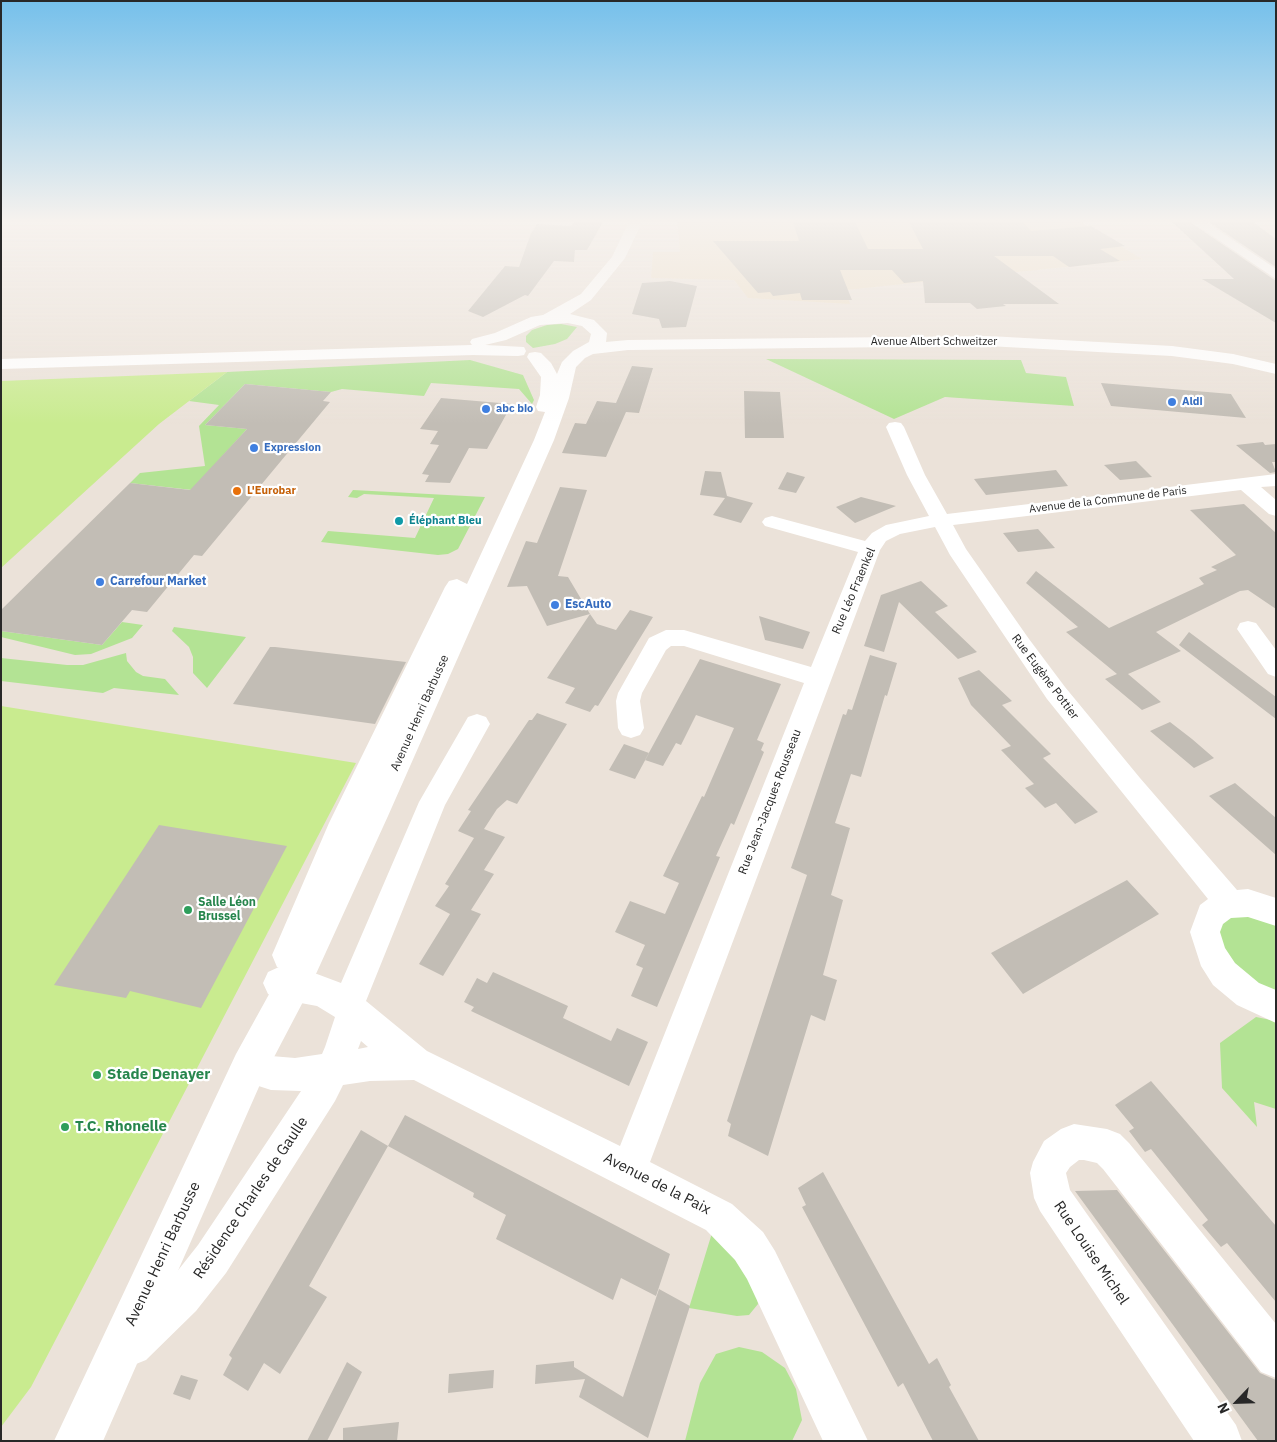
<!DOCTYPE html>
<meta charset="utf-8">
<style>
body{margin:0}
#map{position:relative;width:1277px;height:1442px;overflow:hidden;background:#ebe2d9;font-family:"IBM Plex Sans",sans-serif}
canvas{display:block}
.frame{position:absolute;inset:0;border:2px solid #282828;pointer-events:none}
.north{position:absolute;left:1212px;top:1377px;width:50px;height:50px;-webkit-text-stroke:4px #fff;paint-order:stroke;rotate:246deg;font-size:14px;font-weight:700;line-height:20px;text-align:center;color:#282828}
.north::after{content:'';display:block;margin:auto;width:18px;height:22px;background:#282828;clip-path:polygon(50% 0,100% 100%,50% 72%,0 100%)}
</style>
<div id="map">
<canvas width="1277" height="1442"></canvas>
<div class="frame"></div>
<div class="north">N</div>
</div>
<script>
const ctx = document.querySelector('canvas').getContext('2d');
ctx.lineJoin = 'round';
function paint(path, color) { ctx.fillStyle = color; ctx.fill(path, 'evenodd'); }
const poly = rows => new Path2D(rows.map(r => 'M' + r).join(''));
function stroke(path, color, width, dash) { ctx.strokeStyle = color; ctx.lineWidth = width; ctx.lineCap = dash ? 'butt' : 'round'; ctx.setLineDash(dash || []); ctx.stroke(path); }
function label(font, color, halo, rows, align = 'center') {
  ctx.font = font + ' "IBM Plex Sans",sans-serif'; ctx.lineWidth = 4.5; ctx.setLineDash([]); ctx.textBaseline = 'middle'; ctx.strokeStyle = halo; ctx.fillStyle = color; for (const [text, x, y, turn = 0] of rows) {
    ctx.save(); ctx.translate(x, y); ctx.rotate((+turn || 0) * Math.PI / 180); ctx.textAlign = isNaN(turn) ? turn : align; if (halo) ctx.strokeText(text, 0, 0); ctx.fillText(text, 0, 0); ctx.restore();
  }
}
const education = poly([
 [677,222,1081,222,1142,259,846,290,850,304,748,298,734,280,651,278,653,252,680,252]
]);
const green = poly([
 [561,324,577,327,567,339,555,344,533,348,526,342,526,336,532,330,547,325],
 [766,359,1021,360,1026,373,1066,377,1074,406,945,397,894,419],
 [470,360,523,375,534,400,532,404,519,389,431,383,424,396,342,389,331,392,245,384,205,425,247,429,217,462,210,492,130,483,140,473,205,466,199,426,219,405,189,401,227,372],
 [353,490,485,497,458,549,448,554,438,555,321,542,328,531,415,538,434,498,364,494,357,498,348,497],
 [122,622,143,625,132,638,91,654,75,655,1,637,1,631,102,645],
 [174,627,246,637,207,688,193,673,193,657,189,647,172,631],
 [126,653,127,661,136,672,143,676,165,679,179,695,114,688,103,693,1,681,1,658,67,665,83,665],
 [1230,915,1264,917,1276,923,1276,993,1266,990,1226,959,1218,927],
 [1256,1017,1276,1021,1276,1109,1254,1102,1257,1127,1222,1088,1220,1043],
 [712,1233,730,1243,756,1291,758,1304,749,1315,737,1316,689,1308],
 [739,1347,762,1352,785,1368,796,1389,802,1420,792,1441,685,1441,700,1383,716,1354]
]);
const pitch = poly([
 [227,372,159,424,1,568,1,381],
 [1,706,356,763,31,1387,1,1427]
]);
const building = poly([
 [574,222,603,222,587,250,575,250,574,262,554,261,528,296,525,295,483,317,468,311,505,266,519,267,531,233,537,224,571,226],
 [793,222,855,222,868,249,923,249,909,222,1023,222,1031,231,1091,226,1125,246,1100,249,1120,261,1069,267,1053,256,994,256,1059,304,1003,304,1006,306,977,309,970,303,925,303,923,281,904,283,892,270,840,270,852,300,802,300,800,293,773,296,770,292,758,293,713,241,799,241],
 [1172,222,1190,222,1276,281,1276,323,1202,279,1234,279],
 [1209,222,1253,222,1276,239,1276,267],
 [670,281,697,286,686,327,662,328,659,319,632,314,642,283],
 [632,366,653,368,639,413,626,412,606,457,562,453,575,423,586,424,597,401,616,403],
 [1101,383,1231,394,1246,418,1111,406],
 [245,384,331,392,323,401,330,402,202,556,194,555,147,612,132,610,102,645,1,631,1,610,130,483,190,490,247,429,205,425],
 [744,391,780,392,784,438,745,438],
 [441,398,512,404,487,449,469,448,450,483,425,482,429,475,422,474,439,445,430,444,438,431,420,429],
 [1263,442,1265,445,1276,444,1276,462,1272,462,1276,472,1270,473,1236,445],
 [1136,461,1152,477,1120,480,1104,465],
 [1056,470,1068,486,986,495,974,479],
 [705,471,721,472,727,496,753,503,741,523,713,515,725,498,700,495],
 [787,472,805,477,796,493,778,489],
 [560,487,587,490,558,576,568,577,590,614,547,626,527,586,507,587,526,541,537,543],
 [861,497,896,506,855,523,836,507],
 [1244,504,1276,533,1276,609,1248,590,1240,591,1156,632,1181,651,1128,674,1161,702,1142,710,1105,679,1117,674,1066,632,1078,627,1026,583,1036,571,1109,628,1204,584,1199,578,1217,570,1211,567,1236,555,1190,510],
 [1038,529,1055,548,1018,552,1003,533],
 [921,581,948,606,935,612,977,652,958,659,899,602,884,652,864,646,881,595],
 [630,610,653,617,598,706,595,705,590,712,565,703,575,688,547,678,590,614,597,624,616,630],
 [759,616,810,632,803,649,765,640],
 [1189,632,1276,697,1276,719,1179,645],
 [270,647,275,647,406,662,375,724,233,704],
 [870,655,897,663,887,696,885,695,861,777,851,774,835,823,850,828,831,895,843,900,823,975,837,980,825,1021,811,1015,768,1156,728,1136,731,1124,727,1121,807,875,791,868,843,714,846,715,848,709,852,710],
 [700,659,781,684,757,740,764,743,761,750,764,752,734,825,731,823,716,856,720,857,657,1007,631,996,643,968,636,965,645,945,615,932,630,901,665,914,679,883,663,876,702,796,704,797,734,728,696,715,681,745,676,743,663,766,645,760],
 [979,670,1012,701,1002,705,1051,754,1043,758,1098,812,1075,824,1056,803,1045,808,1025,788,1034,784,1001,750,1011,746,971,705,958,678],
 [537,713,567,724,517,804,507,800,497,809,484,829,505,837,484,870,494,874,471,910,481,914,443,976,419,964,450,914,435,906,449,886,445,884,474,838,458,831,471,811,468,810,529,720,532,720],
 [1170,722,1192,739,1214,758,1194,768,1150,731],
 [624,744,649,753,635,779,609,770],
 [1235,783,1276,818,1276,855,1209,796],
 [159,825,287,846,201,1008,130,991,126,998,54,985],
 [1127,880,1159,914,1023,994,991,953],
 [493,972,568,1006,563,1018,611,1041,617,1028,648,1042,629,1086,471,1011,474,1007,464,1002,477,978,487,983],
 [1151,1081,1276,1226,1276,1302,1227,1243,1221,1247,1202,1225,1208,1220,1151,1149,1145,1152,1129,1131,1134,1128,1115,1105],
 [405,1115,670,1254,656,1296,621,1278,613,1300,496,1239,506,1215,473,1197,474,1193,463,1187,388,1146],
 [361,1130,388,1146,309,1286,327,1297,280,1374,264,1363,248,1391,223,1375,232,1358,229,1355],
 [823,1172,929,1364,937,1358,951,1385,949,1387,979,1441,933,1441,903,1383,898,1387,802,1207,806,1205,798,1188],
 [1117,1190,1260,1373,1276,1380,1276,1441,1258,1441,1075,1191],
 [659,1289,690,1306,648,1438,579,1397,585,1379,535,1384,536,1365,574,1361,574,1367,623,1397],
 [347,1362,362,1372,327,1441,307,1441],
 [494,1370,493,1388,448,1393,449,1374],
 [181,1375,198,1380,190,1400,173,1394],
 [399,1422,397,1441,343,1441,343,1428]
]);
const street = poly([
 [1192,222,1206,222,1276,269,1276,279,1192,222],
 [895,422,901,423,904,427,925,475,947,514,1276,474,1276,486,1261,487,1276,500,1276,516,1269,514,1241,490,953,525,966,549,1029,639,1065,687,1140,778,1237,890,1248,889,1276,898,1276,926,1248,917,1231,918,1223,924,1220,932,1225,948,1235,963,1259,983,1276,990,1276,1023,1237,1005,1213,985,1201,966,1190,932,1200,905,1208,899,1047,699,950,555,935,527,900,534,886,541,880,550,650,1162,732,1204,763,1232,775,1251,868,1441,823,1441,747,1279,735,1260,706,1230,414,1080,370,1081,343,1085,335,1101,226,1273,196,1311,146,1360,131,1366,116,1360,110,1345,116,1330,168,1283,198,1245,301,1091,271,1090,237,1079,232,1067,237,1055,249,1050,271,1056,295,1058,322,1054,325,1047,335,1017,317,1006,279,999,268,994,263,983,268,972,279,967,317,974,341,983,419,802,468,717,477,714,486,717,490,724,445,805,366,1001,427,1051,620,1146,804,683,684,646,671,646,666,650,642,693,640,701,644,728,640,735,631,738,622,735,618,728,616,701,618,693,649,638,666,630,684,630,811,667,858,552,765,526,762,522,765,518,772,516,865,541,872,533,886,525,929,516,907,475,886,427,889,423,895,422],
 [361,1041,368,1047,358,1049,361,1041],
 [1248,621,1256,623,1276,650,1276,677,1268,674,1237,629,1240,623,1248,621],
 [1074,1124,1107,1129,1120,1134,1129,1143,1276,1324,1276,1378,1261,1372,1103,1169,1097,1163,1084,1160,1079,1160,1070,1167,1066,1173,1070,1190,1236,1425,1242,1441,1194,1441,1040,1211,1034,1198,1030,1173,1033,1162,1044,1141,1061,1129,1074,1124]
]);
const secondary = poly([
 [629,222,642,222,625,258,591,300,570,314,594,320,607,333,606,342,628,340,988,336,1172,346,1233,354,1276,364,1276,374,1233,364,1172,356,988,346,628,350,593,354,585,358,576,367,569,398,554,440,388,816,305,998,262,1080,103,1441,54,1441,236,1054,283,969,277,967,272,955,329,823,445,587,449,581,457,579,467,584,534,440,545,412,538,411,536,407,540,395,541,377,527,357,529,353,535,352,541,353,551,363,557,374,562,362,573,351,589,342,591,334,582,326,568,323,540,325,506,340,485,345,524,347,526,351,524,355,518,356,473,355,1,369,1,359,472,345,470,342,472,339,495,333,531,317,543,315,581,294,612,257,629,222]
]);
const markers = [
 [1172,402,5,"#3f7fe0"],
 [486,409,5,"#3f7fe0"],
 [254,448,5,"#3f7fe0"],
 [237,491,5,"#e8710a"],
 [399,521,5,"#0f9aa8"],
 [100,582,5,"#3f7fe0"],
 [555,605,5,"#3f7fe0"],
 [188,910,5,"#2e9e5b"],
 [97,1075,5,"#2e9e5b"],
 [65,1127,5,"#2e9e5b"]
];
const farStreetnames = [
 ["Avenue Albert Schweitzer",934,342],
 ["Avenue de la Commune de Paris",1108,500,-7]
];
const farShopnames = [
 ["Aldi",1182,402],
 ["abc bio",496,409],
 ["Expression",264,448]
];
const farFoodnames = [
 ["L'Eurobar",247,491]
];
const farCulturenames = [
 ["Éléphant Bleu",409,521]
];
const shopNames = [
 ["Carrefour Market",110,582],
 ["EscAuto",565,605]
];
const streetNames = [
 ["Rue Léo Fraenkel",854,591,-67],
 ["Rue Eugène Pottier",1045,677,53],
 ["Avenue Henri Barbusse",420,713,-66],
 ["Rue Jean-Jacques Rousseau",770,802,-69]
];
const leisureNames = [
 ["Salle Léon",198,903],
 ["Brussel",198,917]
];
const nearLeisurenames = [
 ["Stade Denayer",107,1075],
 ["T.C. Rhonelle",75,1127]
];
const nearStreetnames = [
 ["Avenue de la Paix",657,1184,27],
 ["Résidence Charles de Gaulle",251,1198,-56],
 ["Rue Louise Michel",1091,1253,56],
 ["Avenue Henri Barbusse",163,1254,-65]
];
paint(education, '#eddfc8');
paint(green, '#b3e394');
paint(pitch, '#c9eb8f');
paint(building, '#c2bdb5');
paint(street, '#fff');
paint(secondary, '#fff');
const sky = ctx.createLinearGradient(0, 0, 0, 424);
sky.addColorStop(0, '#75c0eb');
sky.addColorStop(0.52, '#f6f2ee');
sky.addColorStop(1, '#f6f2ee00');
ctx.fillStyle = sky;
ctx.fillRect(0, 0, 1277, 424);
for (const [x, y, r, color] of markers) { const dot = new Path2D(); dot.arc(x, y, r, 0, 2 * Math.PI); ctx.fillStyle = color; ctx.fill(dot); stroke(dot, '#fff', 2); }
label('11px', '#282828', '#fff', farStreetnames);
label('bold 11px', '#366cbe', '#fff', farShopnames, 'left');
label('bold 11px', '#c56008', '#fff', farFoodnames, 'left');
label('bold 11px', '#0d838f', '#fff', farCulturenames, 'left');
label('bold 12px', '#366cbe', '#fff', shopNames, 'left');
label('12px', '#282828', '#fff', streetNames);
label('bold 12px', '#27864d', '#fff', leisureNames, 'left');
label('bold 15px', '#27864d', '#fff', nearLeisurenames, 'left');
label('15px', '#282828', '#fff', nearStreetnames);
</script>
